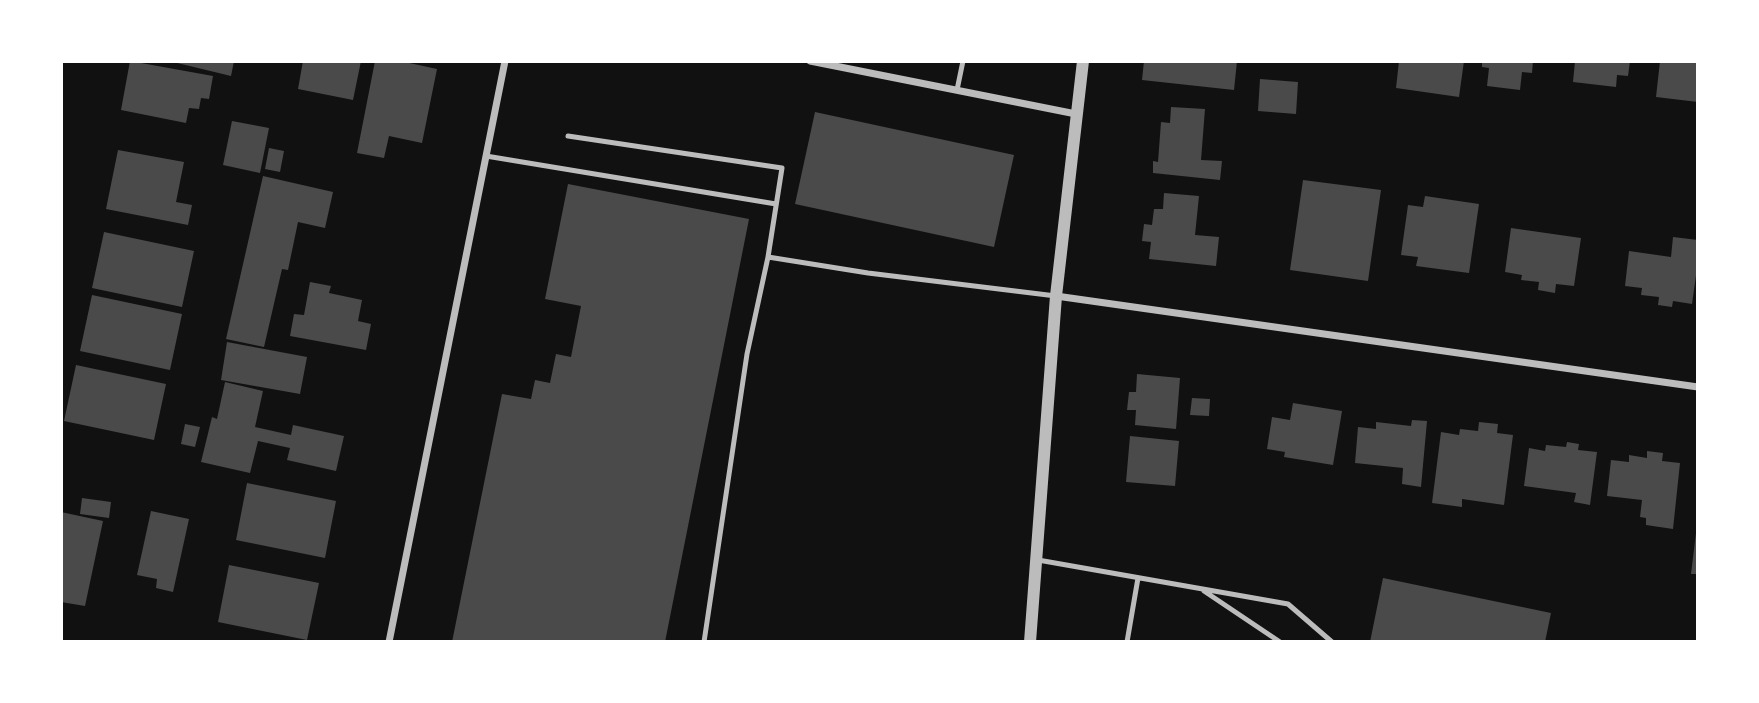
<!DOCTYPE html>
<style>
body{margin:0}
#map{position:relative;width:1759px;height:703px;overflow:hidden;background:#111;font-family:Mulish,sans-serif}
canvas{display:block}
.frame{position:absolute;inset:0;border:63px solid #fff;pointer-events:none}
</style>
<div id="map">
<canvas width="1759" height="703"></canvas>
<div class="frame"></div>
</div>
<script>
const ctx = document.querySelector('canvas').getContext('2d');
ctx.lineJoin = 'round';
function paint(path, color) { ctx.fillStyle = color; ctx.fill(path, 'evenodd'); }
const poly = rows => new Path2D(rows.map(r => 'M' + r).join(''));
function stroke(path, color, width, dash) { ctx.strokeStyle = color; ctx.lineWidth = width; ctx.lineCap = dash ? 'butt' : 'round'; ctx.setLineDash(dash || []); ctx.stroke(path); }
const building = poly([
 [130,61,213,76,209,99,201,98,199,109,189,108,186,123,121,110],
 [169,61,234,61,231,76],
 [303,61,361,61,353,100,298,89],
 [375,61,400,61,437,69,422,143,389,136,384,158,357,153],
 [1144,61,1237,61,1234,90,1142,80],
 [1399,61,1464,61,1459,97,1396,88],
 [1482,61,1533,61,1532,73,1522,72,1520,90,1487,86,1489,68,1482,67],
 [1575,61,1630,61,1628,76,1617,75,1616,87,1573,82],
 [1660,61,1698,61,1698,102,1656,97],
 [1260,79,1298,82,1296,114,1258,111],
 [1171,107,1205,109,1201,160,1222,161,1220,180,1153,173,1153,161,1158,162,1161,122,1170,123],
 [815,112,1014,155,994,247,795,204],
 [232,121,269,128,260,173,223,165],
 [269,148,284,151,280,172,265,169],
 [118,150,184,162,176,202,192,205,188,225,106,209],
 [263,176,333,192,325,228,298,222,288,270,282,269,264,347,226,339],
 [1303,180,1381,190,1368,281,1290,270],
 [568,184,749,219,665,642,452,642,502,394,531,399,535,380,550,383,556,354,571,357,581,306,545,299],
 [1164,193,1199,196,1195,235,1219,237,1216,266,1149,259,1151,242,1142,241,1144,224,1152,225,1154,209,1163,209],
 [1425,196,1479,204,1469,273,1416,266,1418,257,1401,255,1408,205,1423,207],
 [1511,228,1581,238,1574,286,1556,284,1555,293,1538,290,1539,282,1521,280,1522,275,1505,272],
 [104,232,194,251,182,307,92,288],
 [1673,237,1698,240,1698,261,1692,304,1673,301,1672,307,1658,305,1659,297,1641,295,1642,288,1625,286,1629,251,1671,257],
 [310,282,331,286,329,293,362,300,358,321,371,324,366,350,290,336,294,314,304,315],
 [92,295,182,314,170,370,80,351],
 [227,342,307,357,300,394,221,380],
 [76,365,166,384,154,440,64,421],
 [1137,374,1180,378,1176,429,1135,425,1136,410,1127,410,1129,392,1136,392],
 [225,382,263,391,255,427,291,435,293,425,344,436,336,471,287,460,290,448,258,441,250,473,201,462,212,417,217,419],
 [1192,398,1210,399,1209,416,1190,415],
 [1293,403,1342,411,1333,465,1284,457,1285,452,1267,449,1272,417,1290,420],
 [1412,420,1427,421,1421,487,1402,484,1403,468,1355,463,1358,427,1376,429,1376,422,1411,426],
 [1479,422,1498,424,1497,433,1513,435,1504,505,1462,499,1462,507,1432,503,1441,432,1459,435,1460,429,1478,431],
 [185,424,200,427,195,447,181,444],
 [1130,436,1179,441,1175,486,1126,482],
 [1567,442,1579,444,1578,450,1597,452,1590,505,1574,502,1576,493,1524,486,1529,448,1545,451,1546,445,1566,447],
 [1647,451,1663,453,1662,461,1680,463,1673,529,1646,525,1646,518,1640,517,1642,500,1607,496,1611,460,1629,462,1629,455,1647,458],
 [247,483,336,501,325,558,236,540],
 [82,498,111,502,109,518,80,514],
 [151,511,189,519,173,592,156,588,157,579,137,575],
 [61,512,103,521,85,606,61,602],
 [1696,533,1698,533,1698,574,1691,574],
 [229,565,319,583,307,640,218,622],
 [1383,578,1551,613,1545,642,1370,642]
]);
const service = poly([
 [957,90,963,61],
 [568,136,782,168,768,257,868,273,1056,296],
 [486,156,776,204],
 [1038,560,1288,604,1332,642],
 [1204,591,1280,642],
 [704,642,747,354,768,257],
 [1127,642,1138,578]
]);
const minor = poly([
 [810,61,1076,114],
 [1056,296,1698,387],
 [389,642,505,61]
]);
const tertiary = poly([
 [1030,642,1056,296,1083,61]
]);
paint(building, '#4a4a4a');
stroke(service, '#bcbcbc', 5);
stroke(minor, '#bcbcbc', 7);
stroke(tertiary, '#bcbcbc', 12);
</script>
